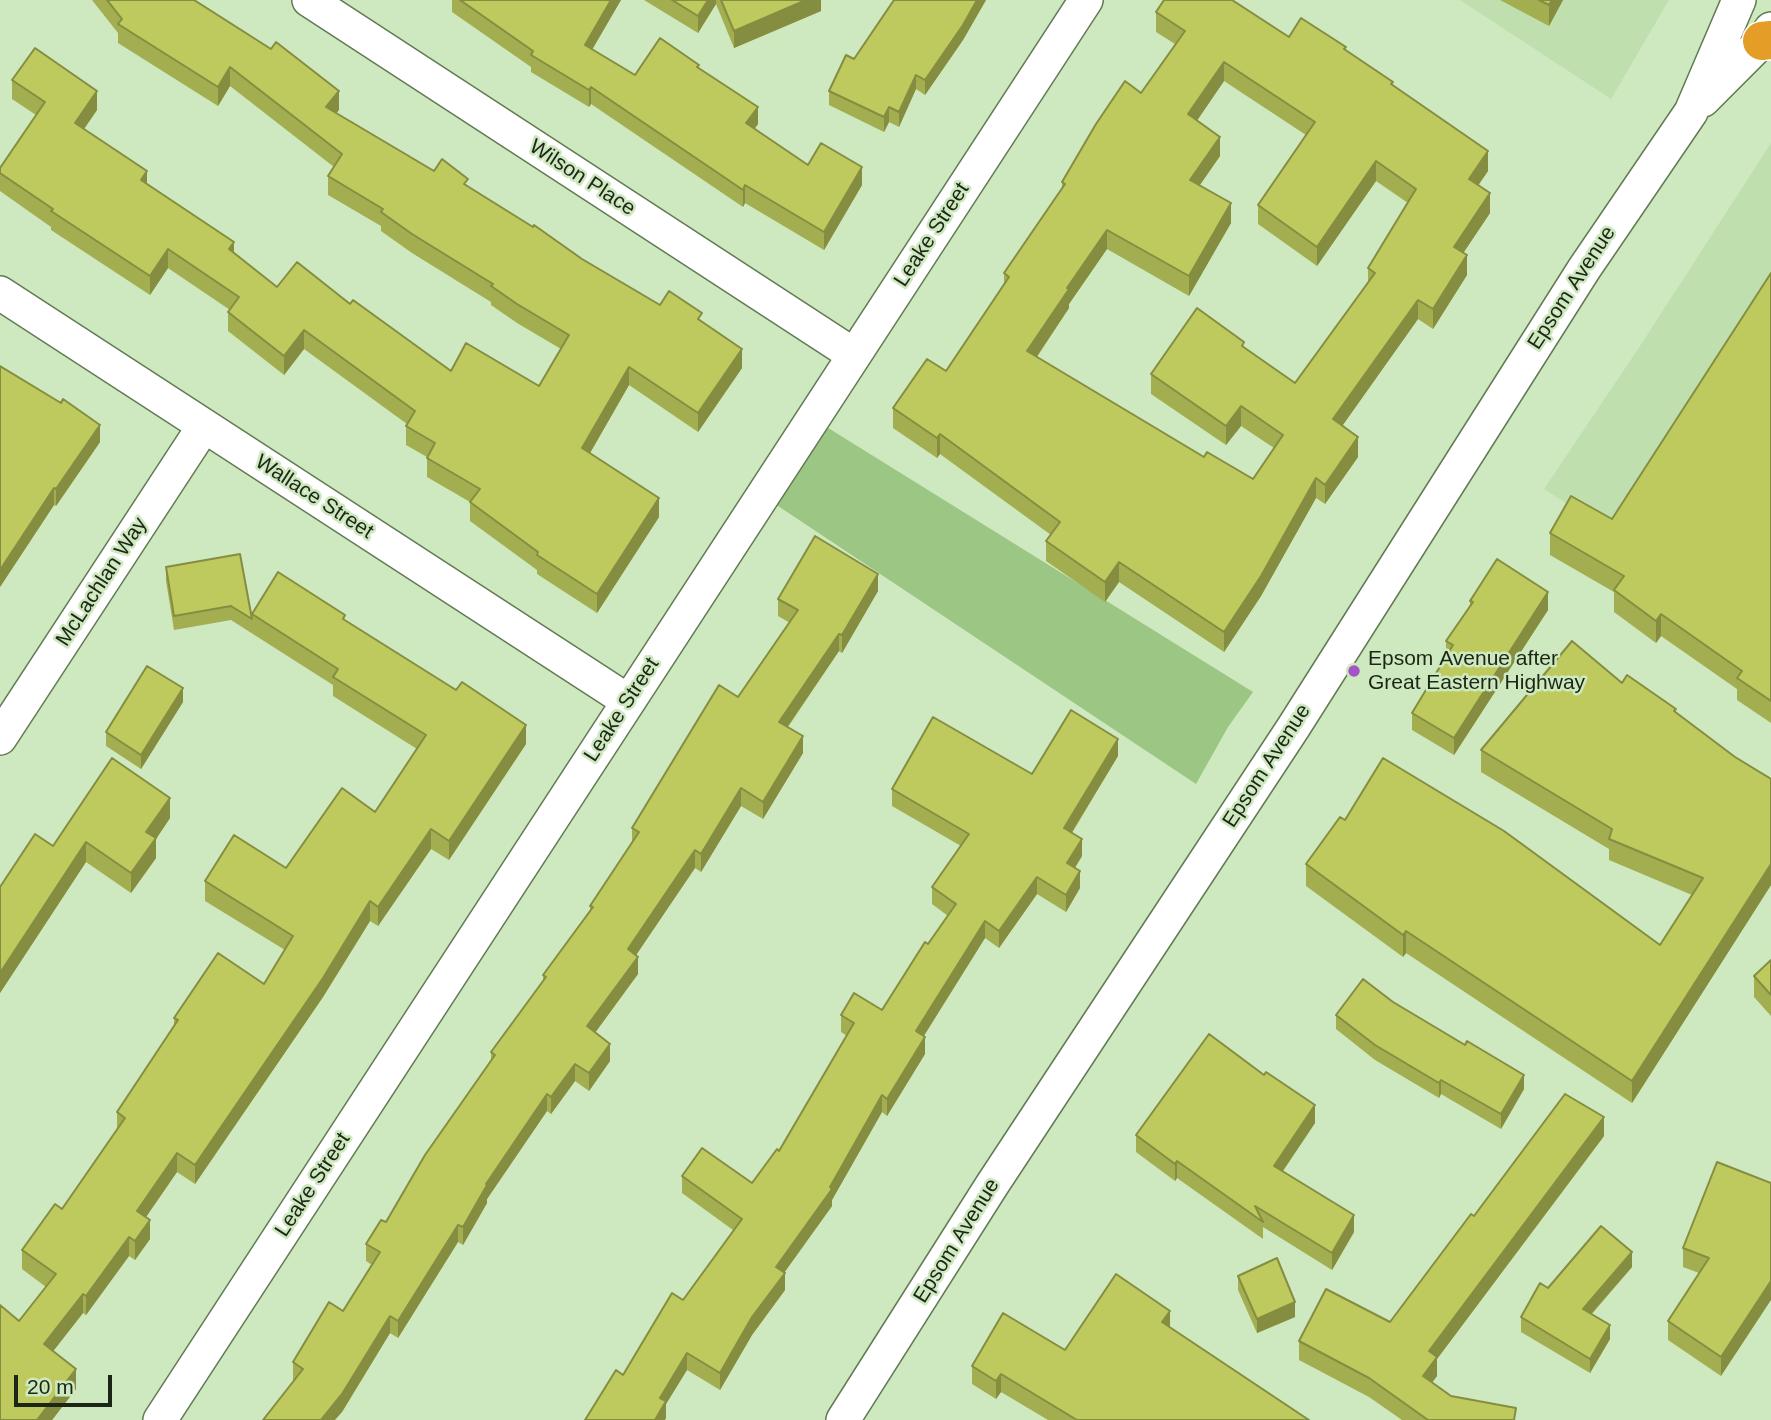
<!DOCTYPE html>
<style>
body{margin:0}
#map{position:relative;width:1771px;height:1420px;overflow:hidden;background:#cee9bf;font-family:Arial,sans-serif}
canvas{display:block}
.scale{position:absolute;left:14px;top:1375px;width:98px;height:32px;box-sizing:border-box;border:4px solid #1c2616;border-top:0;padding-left:9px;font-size:21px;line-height:24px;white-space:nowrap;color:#1c2616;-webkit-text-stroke:5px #cee9bf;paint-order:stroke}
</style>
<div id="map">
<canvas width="1771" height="1420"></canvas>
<div class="scale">20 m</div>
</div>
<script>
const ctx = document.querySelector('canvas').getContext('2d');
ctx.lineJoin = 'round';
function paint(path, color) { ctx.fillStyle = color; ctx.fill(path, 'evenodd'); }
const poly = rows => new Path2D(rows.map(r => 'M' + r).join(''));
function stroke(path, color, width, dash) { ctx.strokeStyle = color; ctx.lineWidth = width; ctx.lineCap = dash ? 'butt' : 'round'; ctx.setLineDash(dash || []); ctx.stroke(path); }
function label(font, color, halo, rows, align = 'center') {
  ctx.font = font + ' Arial,sans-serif'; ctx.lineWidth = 5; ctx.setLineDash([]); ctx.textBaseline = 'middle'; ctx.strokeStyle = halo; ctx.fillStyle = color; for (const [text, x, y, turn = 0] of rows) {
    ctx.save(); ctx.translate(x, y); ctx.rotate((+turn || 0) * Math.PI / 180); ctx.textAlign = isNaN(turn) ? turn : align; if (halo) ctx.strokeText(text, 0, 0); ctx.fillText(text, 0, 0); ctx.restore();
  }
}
const built = poly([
 [1460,0,1669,0,1611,99],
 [1771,143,1771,634,1544,489,1642,343]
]);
const green = poly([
 [825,426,1253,692,1228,727,1196,784,775,504]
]);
const minor = poly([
 [309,0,854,355],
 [1703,100,1762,41,1771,29],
 [0,293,628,701],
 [0,738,204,426],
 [160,1420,1086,0],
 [843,1420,992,1185,1293,728,1584,269,1691,112,1739,0]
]);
const highway = poly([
 [1762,41,1771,40]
]);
const wall = poly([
 [92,0,194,0,339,110,336,113,434,171,468,186,582,259,660,305,702,322,742,368,698,432,629,385,590,453,659,517,597,613,537,574,537,570,470,521,470,502,427,477,427,457,406,445,406,426,407,424,304,349,284,375,228,331,228,312,230,310,168,268,150,295,51,230,51,227,0,191,0,168,36,115,12,99,12,80,97,110,84,129,147,183,277,287,350,304,451,371,539,386,561,349,517,323,491,305,491,302,412,253,381,231,381,226,328,195,328,176,334,167,230,86,218,106,118,43,118,33],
 [452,0,621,0,592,49,635,75,699,68,758,124,754,129,808,165,862,185,824,250,745,203,743,207,591,104,589,107,531,72,531,67,452,12],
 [644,0,821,0,821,11,734,48,716,4,698,33],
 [894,0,986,0,963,40,925,95,916,89,899,127,889,122,884,132,829,105,829,91,854,59],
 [1500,0,1563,0,1549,26],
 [1156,12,1289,37,1346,50,1393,86,1488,171,1478,185,1490,213,1463,253,1467,275,1433,329,1418,319,1342,426,1358,457,1325,504,1316,498,1261,596,1224,652,1119,582,1105,602,1046,561,1046,541,1051,535,940,454,937,458,893,428,893,408,946,371,1004,284,1004,273,1062,190,1062,182,1141,93,1175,44,1156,32],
 [1224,81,1306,135,1258,205,1258,224,1317,266,1376,181,1408,203,1368,268,1368,282,1295,383,1244,348,1151,374,1151,394,1226,445,1241,426,1274,448,1253,479,1204,457,1037,357,1069,308,1069,304,1107,249,1189,296,1231,223,1200,185,1220,156,1197,120],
 [1771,273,1771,723,1737,700,1737,689,1661,636,1656,643,1614,612,1614,592,1550,555,1550,533,1612,519],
 [0,366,100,442,56,506,54,505,0,587],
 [240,554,252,619,252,614,345,620,526,744,449,860,431,849,378,926,370,921,323,997,195,1184,177,1172,146,1217,150,1239,135,1260,129,1256,86,1315,83,1313,53,1351,76,1389,52,1420,0,1420,19,1321,46,1287,22,1269,22,1250,62,1209,117,1130,117,1112,174,1027,174,1018,264,984,285,950,205,901,205,881,286,868,375,812,417,749,333,696,333,685,231,620,174,630,166,581,166,567],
 [878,591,842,653,839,651,788,727,803,753,763,819,741,806,701,872,695,868,636,955,638,974,595,1032,610,1061,589,1091,575,1081,551,1114,547,1111,487,1199,487,1203,463,1245,458,1242,398,1338,390,1333,342,1412,293,1380,293,1362,343,1311,372,1265,366,1261,366,1244,386,1222,491,1060,491,1052,543,981,543,975,590,911,590,906,632,843,632,828,738,697,790,623,778,616,778,599],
 [1470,601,1548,610,1454,755,1412,730,1412,713,1446,656,1446,641,1470,606],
 [1622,683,1676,713,1735,757,1771,779,1771,885,1632,1103,1406,953,1403,957,1306,886,1306,864,1345,820,1660,945,1692,895,1609,860,1609,849,1481,772,1481,750],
 [183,702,141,769,106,746,106,732],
 [1118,756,1072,833,1082,856,1075,868,1080,888,1066,912,1037,894,999,948,985,938,924,1036,925,1054,887,1116,882,1112,832,1200,832,1206,784,1273,785,1290,752,1335,720,1390,687,1370,666,1404,665,1420,585,1420,683,1300,733,1230,682,1193,682,1176,752,1183,779,1151,847,1036,841,1032,841,1015,882,1010,948,916,932,904,932,887,961,846,892,806,892,789,1032,774],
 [170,818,156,839,156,858,131,893,86,862,0,993,0,887,53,846],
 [1771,960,1771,1016,1754,997,1754,976],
 [1393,1002,1465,1045,1524,1089,1501,1129,1441,1094,1439,1098,1375,1060,1336,1029,1336,1015],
 [1315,1123,1283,1171,1354,1232,1332,1270,1263,1227,1263,1239,1177,1178,1175,1181,1136,1152,1136,1135],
 [1604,1136,1437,1359,1437,1376,1432,1382,1451,1396,1516,1420,1402,1420,1369,1397,1299,1360,1299,1341,1390,1322,1474,1216],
 [1771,1183,1721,1376,1668,1340,1668,1321,1699,1273,1683,1267,1683,1248],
 [1632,1267,1592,1314,1610,1339,1590,1373,1521,1332,1521,1317,1548,1288],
 [1238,1276,1295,1317,1257,1333,1238,1290],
 [1170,1328,1309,1420,1048,1420,1001,1392,996,1399,972,1384,972,1366,1065,1350]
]);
const shadedWall = poly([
 [611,0,621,0,585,62,585,45],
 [708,0,716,0,716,4,698,33,698,16],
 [806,0,821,0,821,11,734,48,734,31],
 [977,0,986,0,963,40,925,95,925,80],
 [1552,0,1563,0,1549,26,1549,5],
 [1224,62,1224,81,1188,134,1188,114],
 [230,67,230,86,218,106,218,87],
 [916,75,916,89,899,127,899,112],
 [591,87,591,104,589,107,589,90],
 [97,91,97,110,75,142,75,123],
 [339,91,339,110,326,126,326,107],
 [758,107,758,124,746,141,746,123],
 [889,107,889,122,884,132,884,117],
 [1220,137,1220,156,1190,199,1190,180],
 [1488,151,1488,171,1469,199,1469,179],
 [1376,161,1376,181,1317,266,1317,247],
 [862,167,862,185,824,250,824,232],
 [147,171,147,190,141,180],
 [745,185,745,203,743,207,743,190],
 [1490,193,1490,213,1454,267,1454,247],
 [1231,203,1231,223,1189,296,1189,276],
 [1107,230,1107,249,1069,304,1069,308,1027,371,1027,351,1067,288],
 [234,242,234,261,229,249],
 [168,249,168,268,150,295,150,276],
 [1467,255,1467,275,1433,329,1433,309],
 [1418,300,1418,319,1333,439,1333,419],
 [304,330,304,349,284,375,284,356],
 [742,349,742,368,698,432,698,413],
 [629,367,629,385,582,467,582,448],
 [1241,406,1241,426,1226,445,1226,426],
 [100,425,100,442,56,506,56,489],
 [940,434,940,454,937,458,937,438],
 [1358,437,1358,457,1325,504,1325,485],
 [1316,478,1316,498,1261,596,1224,652,1224,632],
 [54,488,54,505,0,587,0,570],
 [659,498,659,517,597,613,597,594],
 [1119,562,1119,582,1105,602,1105,582],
 [878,574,878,591,842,653,842,635],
 [1548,592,1548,610,1454,755,1454,738],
 [1661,614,1661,636,1656,643,1656,621],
 [839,634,839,651,779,739,779,722],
 [183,688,183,702,141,769,141,755],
 [526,725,526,744,449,860,449,841],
 [803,736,803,753,763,819,763,802],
 [1118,739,1118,756,1064,845,1064,828],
 [741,788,741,806,701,872,701,854],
 [170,798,170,818,156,839,156,858,131,893,131,873,146,832],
 [431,829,431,849,378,926,378,907],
 [1082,839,1082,856,1067,880,1067,863],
 [86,842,86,862,0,993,0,973],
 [695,850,695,868,628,967,628,949],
 [1771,864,1771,885,1632,1103,1632,1081],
 [1080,871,1080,888,1066,912,1066,895],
 [1037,877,1037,894,999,948,999,931],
 [370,901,370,921,323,997,195,1184,195,1165],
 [985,921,985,938,916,1048,916,1031],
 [1406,931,1406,953,1403,957,1403,935],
 [638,957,638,974,587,1044,587,1026],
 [925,1037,925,1054,887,1116,887,1099],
 [610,1044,610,1061,589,1091,589,1073],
 [575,1064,575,1081,551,1114,551,1097],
 [1524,1075,1524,1089,1501,1129,1501,1114],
 [1441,1080,1441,1094,1439,1098,1439,1083],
 [547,1094,547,1111,487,1199,487,1203,463,1245,463,1227,486,1184],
 [882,1095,882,1112,832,1200,832,1206,776,1284,776,1267,830,1187],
 [1315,1105,1315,1123,1274,1184,1274,1166],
 [1604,1117,1604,1136,1437,1359,1437,1376,1423,1395,1423,1376,1429,1351],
 [177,1153,177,1172,137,1230,137,1211],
 [1177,1161,1177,1178,1175,1181,1175,1164],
 [1354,1215,1354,1232,1332,1270,1332,1253],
 [150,1220,150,1239,135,1260,135,1241],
 [458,1225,458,1242,398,1338,398,1321],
 [129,1237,129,1256,86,1315,86,1296],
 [1632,1252,1632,1267,1583,1323,1583,1309],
 [785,1273,785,1290,752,1335,720,1390,720,1373,752,1317],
 [1771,1281,1771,1300,1721,1376,1721,1357],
 [83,1294,83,1313,44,1363,44,1344],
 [1295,1302,1295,1317,1257,1333,1257,1319],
 [1170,1311,1170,1328,1162,1322],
 [390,1316,390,1333,342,1412,335,1420,321,1420],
 [1610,1325,1610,1339,1590,1373,1590,1359],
 [687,1353,687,1370,666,1404,666,1418,665,1420,655,1420,660,1398],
 [76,1369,76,1389,52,1420,37,1420],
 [1001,1374,1001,1392,996,1399,996,1381]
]);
const building = poly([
 [107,0,194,0,271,49,276,42,339,91,326,107,434,171,442,159,468,179,464,184,533,227,534,225,582,259,660,305,669,291,702,313,698,319,742,349,698,413,629,367,582,448,659,498,597,594,537,555,538,552,470,502,480,489,427,458,435,443,406,426,415,411,304,330,284,356,228,312,239,297,168,249,150,276,51,211,53,209,0,173,0,168,45,102,12,80,35,48,97,91,75,123,147,171,141,180,234,242,229,249,277,287,297,262,350,304,353,300,451,371,466,343,539,386,569,335,517,304,491,286,493,284,412,234,381,212,383,209,328,176,342,154,230,67,218,87,118,24,122,19,107,0],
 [460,0,611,0,585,45,635,75,660,38,699,65,697,67,758,107,746,123,808,165,821,143,862,167,824,232,745,185,743,190,591,87,589,90,531,55,533,51,460,0],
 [672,0,708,0,698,16,672,0],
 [721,0,806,0,734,31,721,0],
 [894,0,977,0,963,25,925,80,916,75,899,112,889,107,884,117,829,91,846,55,854,59,894,0],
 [1164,0,1232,0,1289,37,1301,18,1346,47,1344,49,1393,82,1391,84,1488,151,1469,179,1490,193,1454,247,1467,255,1433,309,1418,300,1333,419,1358,437,1325,485,1316,478,1261,576,1224,632,1119,562,1105,582,1046,541,1060,522,940,434,937,438,893,408,927,359,946,371,1009,277,1004,273,1065,184,1062,182,1096,124,1125,81,1141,93,1185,31,1156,12,1164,0],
 [1224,62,1315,122,1258,205,1317,247,1376,161,1416,189,1368,268,1375,273,1295,383,1242,346,1244,342,1197,308,1151,374,1226,426,1241,406,1283,435,1253,479,1207,452,1204,457,1027,351,1069,289,1067,288,1107,230,1189,276,1231,203,1190,180,1220,137,1188,114,1224,62],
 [1539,0,1552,0,1549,5,1539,0],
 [1771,273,1771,701,1737,678,1742,671,1661,614,1656,621,1614,590,1624,576,1550,533,1571,496,1612,519,1771,273],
 [0,366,61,403,63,399,100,425,56,489,54,488,0,570,0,366],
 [815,536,878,574,842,635,839,634,779,722,803,736,763,802,741,788,701,854,695,850,628,949,638,957,587,1026,610,1044,589,1073,575,1064,551,1097,547,1094,486,1184,487,1185,463,1227,458,1225,398,1321,390,1316,342,1394,321,1420,263,1420,303,1369,293,1362,329,1302,343,1311,380,1252,366,1244,381,1220,386,1222,425,1155,495,1055,491,1052,546,977,543,975,593,907,590,906,639,832,632,828,719,685,738,697,798,610,778,599,815,536],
 [240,554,252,619,231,606,174,616,166,567,240,554],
 [1497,559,1548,592,1454,738,1412,713,1453,645,1446,641,1473,602,1470,601,1497,559],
 [278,572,345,615,343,619,456,690,462,682,526,725,449,841,431,829,378,907,370,901,323,978,195,1165,177,1153,137,1211,150,1220,135,1241,129,1237,86,1296,83,1294,44,1344,76,1369,37,1420,0,1420,0,1305,19,1321,56,1274,22,1250,55,1204,62,1209,125,1118,117,1112,178,1020,174,1018,218,953,264,984,293,936,205,881,234,835,286,868,342,788,375,812,426,735,333,677,338,669,252,614,278,572],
 [1572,641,1622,683,1627,675,1676,709,1674,711,1735,757,1771,779,1771,864,1632,1081,1406,931,1403,935,1306,864,1340,817,1345,820,1383,758,1504,831,1660,945,1703,878,1609,839,1612,829,1481,750,1572,641],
 [147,666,183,688,141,755,106,732,147,666],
 [1071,710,1118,739,1064,828,1082,839,1067,863,1080,871,1066,895,1037,877,999,931,985,921,916,1031,925,1037,887,1099,882,1095,830,1187,832,1189,776,1267,785,1273,752,1317,720,1373,687,1353,660,1398,666,1401,655,1420,585,1420,616,1370,623,1375,672,1293,683,1300,742,1219,682,1176,702,1148,752,1183,777,1149,779,1151,854,1023,841,1015,854,993,882,1010,925,942,928,944,956,904,932,887,969,834,892,789,933,717,1032,774,1071,710],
 [112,758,170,798,146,832,156,838,131,873,86,842,0,973,0,887,35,834,53,846,112,758],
 [1771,960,1771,995,1754,976,1771,960],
 [1363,979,1393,1002,1465,1045,1467,1041,1524,1075,1501,1114,1441,1080,1439,1083,1375,1045,1336,1015,1363,979],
 [1209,1034,1264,1075,1266,1072,1315,1105,1274,1166,1354,1215,1332,1253,1255,1206,1263,1222,1177,1161,1175,1164,1136,1135,1209,1034],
 [1565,1094,1604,1117,1429,1351,1437,1357,1423,1376,1451,1396,1516,1408,1514,1420,1428,1420,1369,1378,1299,1341,1326,1289,1390,1322,1471,1214,1474,1216,1565,1094],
 [1717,1162,1771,1183,1771,1281,1721,1357,1668,1321,1709,1258,1683,1248,1717,1162],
 [1601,1226,1632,1252,1583,1309,1610,1325,1590,1359,1521,1317,1540,1283,1548,1288,1601,1226],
 [1277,1258,1295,1302,1257,1319,1238,1276,1277,1258],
 [1116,1274,1170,1311,1162,1322,1309,1420,1077,1420,1001,1374,996,1381,972,1366,1003,1313,1065,1350,1116,1274]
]);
const markers = [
 [1354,671,7,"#a354c5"]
];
const streetNames = [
 ["Wilson Place",582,178,33],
 ["Leake Street",932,235,-57],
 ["Epsom Avenue",1572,288,-57],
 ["Wallace Street",314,497,33],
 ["McLachlan Way",102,582,-57],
 ["Leake Street",622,710,-57],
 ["Epsom Avenue",1267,766,-57],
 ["Leake Street",313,1185,-57],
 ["Epsom Avenue",957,1241,-58]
];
const poiNames = [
 ["Epsom Avenue after",1368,659],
 ["Great Eastern Highway",1368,683]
];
paint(built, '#c0dfaf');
paint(green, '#9bc683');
stroke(minor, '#617a53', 36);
stroke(highway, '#fff', 41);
stroke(minor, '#fff', 33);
stroke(highway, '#e49e27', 38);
paint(wall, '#a3ae50');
paint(shadedWall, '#858d41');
paint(building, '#beca5d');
stroke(building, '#858d41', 2);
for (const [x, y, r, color] of markers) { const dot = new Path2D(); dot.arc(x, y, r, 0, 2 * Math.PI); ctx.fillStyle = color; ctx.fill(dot); stroke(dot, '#cee9bf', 2.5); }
label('21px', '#1c2616', '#cee9bf', streetNames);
label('21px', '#1c2616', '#cee9bf', poiNames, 'left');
</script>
